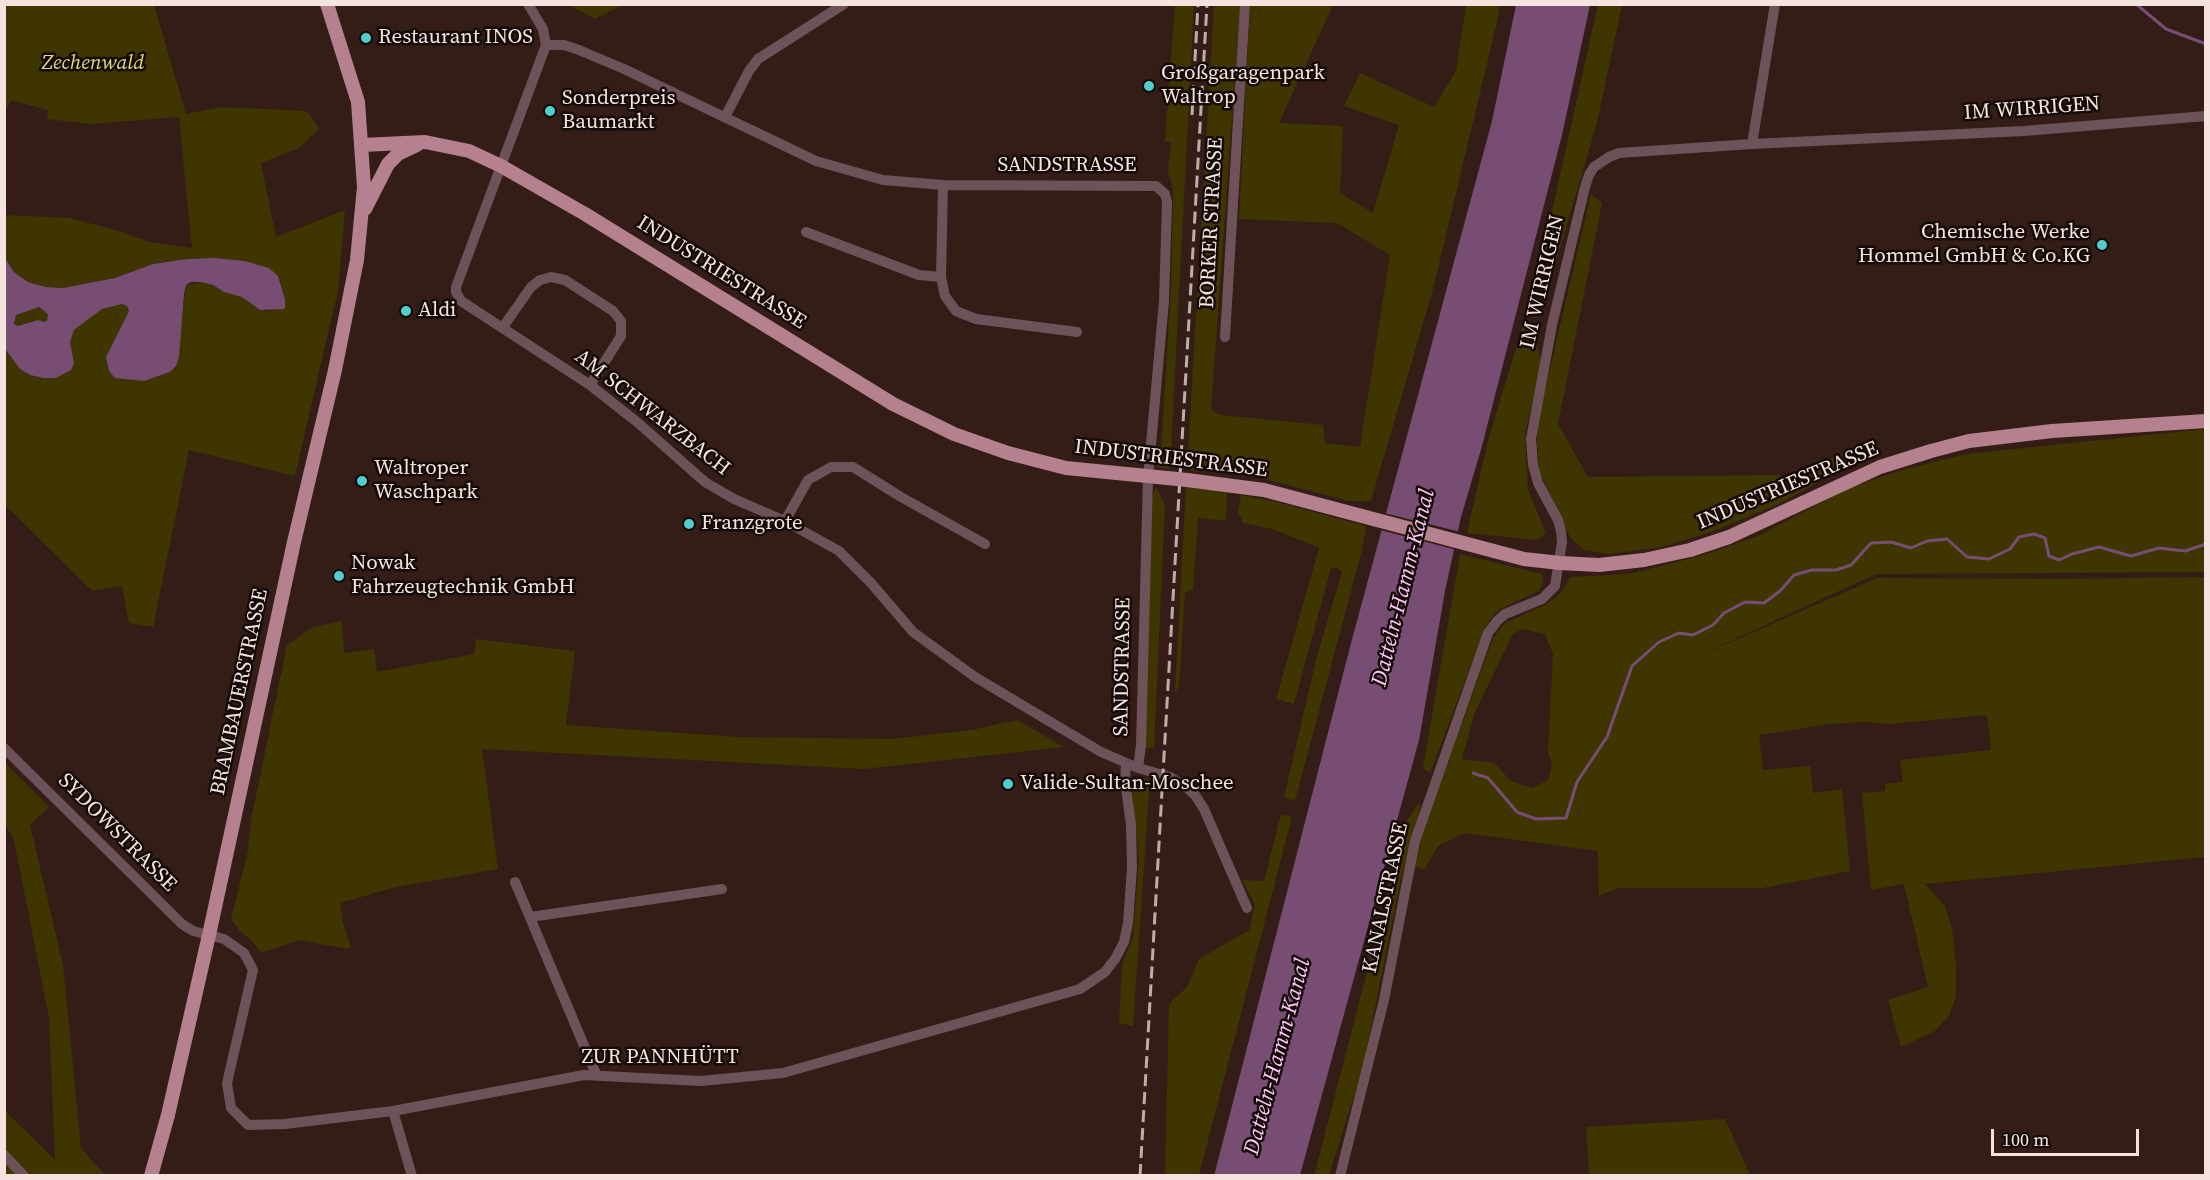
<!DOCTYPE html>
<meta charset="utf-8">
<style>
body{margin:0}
#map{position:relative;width:2210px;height:1180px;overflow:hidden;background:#341d17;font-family:"Source Serif 4",serif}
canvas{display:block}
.frame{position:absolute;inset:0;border:6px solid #f4e3df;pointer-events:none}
.scale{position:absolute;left:1991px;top:1129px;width:148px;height:27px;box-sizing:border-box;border:3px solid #f4e3df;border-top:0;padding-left:8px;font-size:18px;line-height:21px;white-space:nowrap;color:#f4e3df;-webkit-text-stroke:4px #140a08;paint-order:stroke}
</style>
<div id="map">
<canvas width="2210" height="1180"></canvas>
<div class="frame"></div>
<div class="scale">100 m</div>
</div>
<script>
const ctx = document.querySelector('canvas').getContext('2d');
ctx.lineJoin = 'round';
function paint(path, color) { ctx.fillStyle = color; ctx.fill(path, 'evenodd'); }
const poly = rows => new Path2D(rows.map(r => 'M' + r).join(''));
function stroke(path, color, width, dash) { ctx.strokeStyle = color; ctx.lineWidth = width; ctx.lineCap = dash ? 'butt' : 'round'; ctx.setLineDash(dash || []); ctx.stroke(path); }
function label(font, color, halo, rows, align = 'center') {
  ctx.font = font + ' "Source Serif 4",serif'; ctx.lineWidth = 5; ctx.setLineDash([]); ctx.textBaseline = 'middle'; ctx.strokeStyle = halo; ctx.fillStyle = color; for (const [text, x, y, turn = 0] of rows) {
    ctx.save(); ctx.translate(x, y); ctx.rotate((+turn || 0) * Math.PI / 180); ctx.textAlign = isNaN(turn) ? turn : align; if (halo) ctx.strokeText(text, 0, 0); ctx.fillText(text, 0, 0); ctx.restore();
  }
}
const green = poly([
 [1598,4,1622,5,1597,123,1555,265,1541,261],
 [5,5,154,5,186,114,221,107,305,111,309,114,319,129,299,148,261,163,276,237,345,210,338,290,295,476,189,450,153,627,129,623,122,586,92,591,5,505,4,349,20,369,30,375,43,378,74,363,70,342,74,330,102,309,122,304,127,306,129,311,106,357,159,377,170,372,176,366,186,285,201,282,213,285,224,292,242,297,260,310,268,311,274,310,285,299,283,291,278,276,245,261,215,258,187,259,153,264,115,278,63,288,45,287,28,282,14,272,5,258,5,215,70,218,123,232,149,242,192,248,179,117,91,124,47,119,48,110,11,100,7,107,5,107],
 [568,5,622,4,622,5,595,19],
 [1175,5,1194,5,1170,469,1156,467,1155,453,1161,452,1171,288,1173,190,1168,171,1171,142,1165,141],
 [1214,5,1240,5,1211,410,1221,415,1323,425,1325,443,1360,447,1390,255,1337,223,1239,219,1250,5,1333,5,1279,123,1343,126,1340,193,1373,213,1399,125,1344,106,1360,73,1434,107,1456,71,1466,5,1500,5,1496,26,1433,289,1371,501,1348,501,1254,476,1187,470],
 [1591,194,1602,203,1558,424,1588,477,1780,475,1781,487,1842,453,1860,459,1779,504,1711,532,1661,547,1608,554,1584,550,1570,537,1539,470,1536,428],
 [38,307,45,310,48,314,47,321,44,322,37,320,18,326,14,324,16,315],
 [1523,326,1529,329,1536,340,1542,365,1525,433,1528,489,1546,534,1536,540,1467,533,1488,440],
 [2205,429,2205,572,1876,574,1692,659,1877,578,2058,579,2205,577,2205,857,1925,884,1945,906,1952,928,1956,963,1956,996,1949,1016,1935,1031,1901,1047,1888,1000,1928,987,1904,884,1871,890,1862,793,1885,791,1885,784,1903,782,1900,760,1991,750,1987,715,1889,724,1864,722,1830,724,1759,735,1763,770,1810,766,1813,793,1842,789,1850,871,1763,888,1618,888,1599,896,1598,851,1465,833,1438,846,1424,870,1415,866,1423,831,1493,638,1505,623,1545,605,1560,594,1570,577,1629,574,1700,556,1758,536,1847,489,1898,471,1966,454],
 [1522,629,1545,634,1553,654,1548,752,1552,765,1548,780,1532,788,1511,781,1494,763,1462,759,1475,712,1513,634],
 [1186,486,1227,491,1226,521,1198,518,1193,590,1185,593,1179,687,1175,692],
 [1156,487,1165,505,1154,748,1144,747,1151,503],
 [1241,495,1273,501,1366,526,1362,550,1295,801,1284,797,1317,656,1342,572,1337,567,1331,568,1294,704,1276,699,1319,548,1272,529,1243,523,1238,512],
 [1460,554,1542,574,1543,581,1539,591,1498,610,1487,623,1430,773,1423,768],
 [342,621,344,653,374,649,377,672,474,654,476,639,575,651,566,725,738,737,892,739,972,730,1017,720,1064,747,864,769,482,749,498,869,392,888,340,903,343,923,351,947,348,949,299,940,261,953,254,943,239,930,231,919,248,851,251,820,287,645,313,627],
 [5,763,49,807,30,825,63,965,81,1148,105,1175,5,1175,4,1110,55,1160,49,1018,14,840,5,824],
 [1141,778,1150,779,1133,1026,1119,1023,1122,964,1133,938,1139,860,1132,791,1134,783],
 [1418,804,1421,805,1401,879,1362,1071,1329,1175,1314,1176,1406,822],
 [1281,814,1292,817,1199,1175,1165,1175,1169,1004,1187,987,1199,959,1249,930,1255,905,1242,880,1264,881],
 [1725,1119,1750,1175,1589,1175,1586,1127]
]);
const water = poly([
 [1516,5,1590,5,1562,135,1482,446,1461,517,1445,591,1419,740,1300,1175,1214,1176,1350,647,1492,121],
 [5,258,14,272,28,282,45,287,63,288,115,278,153,264,187,259,215,258,245,261,269,268,278,276,285,299,285,309,260,310,242,297,224,292,213,285,201,282,191,282,186,285,184,294,179,357,176,366,170,372,144,381,115,378,109,371,106,357,129,311,127,306,122,304,102,309,74,330,70,342,74,363,71,370,56,378,43,378,30,375,20,369,5,349],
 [39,307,48,314,47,321,44,322,38,320,18,326,14,324,16,315]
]);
const pier = poly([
 [1384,513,1461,532,1457,550,1380,530]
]);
const stream = poly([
 [2136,4,2166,29,2206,44],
 [1473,773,1488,778,1517,812,1536,819,1566,818,1577,782,1607,737,1632,666,1659,642,1679,633,1693,635,1713,625,1724,613,1745,602,1764,603,1780,591,1794,575,1812,570,1836,570,1851,565,1871,543,1891,542,1911,548,1927,541,1947,539,1967,557,1989,559,2010,549,2019,537,2034,534,2045,538,2049,556,2059,560,2072,554,2099,547,2131,556,2159,548,2185,551,2206,544]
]);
const minor = poly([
 [528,4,543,29,546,45],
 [725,117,749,71,758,59,844,4],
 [1752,144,1775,4],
 [943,185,941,277,945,296,956,311,976,319,1077,332],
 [806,232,919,275,941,277],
 [503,327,531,287,540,280,551,277,565,280,613,311,621,321,621,336,590,385],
 [1225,337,1245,4],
 [785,521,808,480,831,467,853,467,901,497,985,544],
 [4,748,182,924,193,931,224,939,244,953,253,970,227,1083,231,1108,248,1125,285,1124,393,1111,584,1075,701,1081,783,1073,1080,989,1105,972,1115,959,1124,942,1128,923,1132,868,1131,825,1125,780,1126,764],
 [1138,768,1141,745,1148,477,1164,301,1167,202,1165,194,1156,186,943,185,883,180,816,161,624,69,579,50,564,45,546,45,456,287,456,292,461,301,590,385,637,422,705,482,734,499,785,521,839,551,871,583,913,632,975,677,1101,752,1138,768,1170,777,1187,788,1195,795,1204,809,1247,908],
 [515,882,596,1074],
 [530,917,722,889],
 [393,1111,412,1176],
 [4,1155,24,1176],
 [1340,1176,1384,1000,1415,841,1488,633,1497,621,1505,614,1542,599,1555,586,1562,542,1561,531,1558,520,1538,483,1533,465,1531,439,1552,325,1585,187,1589,175,1594,167,1609,157,1619,153,1752,144,2024,131,2206,116]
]);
const major = poly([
 [362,145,425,142,469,151,501,166,585,214,893,404,954,434,1008,453,1066,468,1167,478],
 [365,209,388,164,398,154,417,145],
 [1187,480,1264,490,1524,559,1560,563,1599,565,1644,560,1690,550,1729,537,1880,467,1931,451,1969,441,2052,431,2206,421],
 [151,1176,168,1115,209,935,294,542,335,370,357,260,364,187,358,102,327,4]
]);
const rail = poly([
 [1192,115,1198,4],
 [1140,1176,1207,4]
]);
const majorBridge = poly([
 [1167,478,1187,480]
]);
const markers = [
 [366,38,6,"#52cdcd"],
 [1149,86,6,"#52cdcd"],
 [550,111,6,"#52cdcd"],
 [2102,245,6,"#52cdcd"],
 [406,311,6,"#52cdcd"],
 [362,481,6,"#52cdcd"],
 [689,524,6,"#52cdcd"],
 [339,576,6,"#52cdcd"],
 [1008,784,6,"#52cdcd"]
];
const poiNames = [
 ["Restaurant INOS",378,38],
 ["Großgaragenpark",1161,74],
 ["Waltrop",1161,98],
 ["Sonderpreis",562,99],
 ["Baumarkt",562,123],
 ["Chemische Werke",2090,233,"right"],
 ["Hommel GmbH & Co.KG",2090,257,"right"],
 ["Aldi",418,311],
 ["Waltroper",374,469],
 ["Waschpark",374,493],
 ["Franzgrote",701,524],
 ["Nowak",351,564],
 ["Fahrzeugtechnik GmbH",351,588],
 ["Valide-Sultan-Moschee",1020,784]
];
const parkNames = [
 ["Zechenwald",93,64]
];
const streetNames = [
 ["IM WIRRIGEN",2032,109,-4],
 ["SANDSTRASSE",1067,166],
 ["BORKER STRASSE",1212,223,-87],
 ["INDUSTRIESTRASSE",721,273,32],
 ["IM WIRRIGEN",1543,282,-77],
 ["AM SCHWARZBACH",652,413,38],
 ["INDUSTRIESTRASSE",1171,459,7],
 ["INDUSTRIESTRASSE",1788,486,-23],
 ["SANDSTRASSE",1123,667,-89],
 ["BRAMBAUERSTRASSE",240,692,-78],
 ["SYDOWSTRASSE",117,833,45],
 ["KANALSTRASSE",1386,898,-78],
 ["ZUR PANNHÜTT",660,1058]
];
const waterNames = [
 ["Datteln-Hamm-Kanal",1404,588,-76],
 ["Datteln-Hamm-Kanal",1278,1057,-75]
];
paint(green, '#3e3500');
paint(water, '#784d73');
paint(pier, '#341d17');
stroke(stream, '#784d73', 3);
stroke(minor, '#6d5359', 10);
stroke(major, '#b6818e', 14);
stroke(rail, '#bfada8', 3, [12, 6]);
stroke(majorBridge, '#b6818e', 14);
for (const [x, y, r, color] of markers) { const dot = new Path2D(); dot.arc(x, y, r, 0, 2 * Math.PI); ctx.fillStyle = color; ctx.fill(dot); stroke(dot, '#140a08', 2); }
label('21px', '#f4e3df', '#140a08', poiNames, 'left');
label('italic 21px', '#e5d57d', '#140a08', parkNames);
label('21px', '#f4e3df', '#140a08', streetNames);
label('italic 22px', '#ffc7f8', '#140a08', waterNames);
</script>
